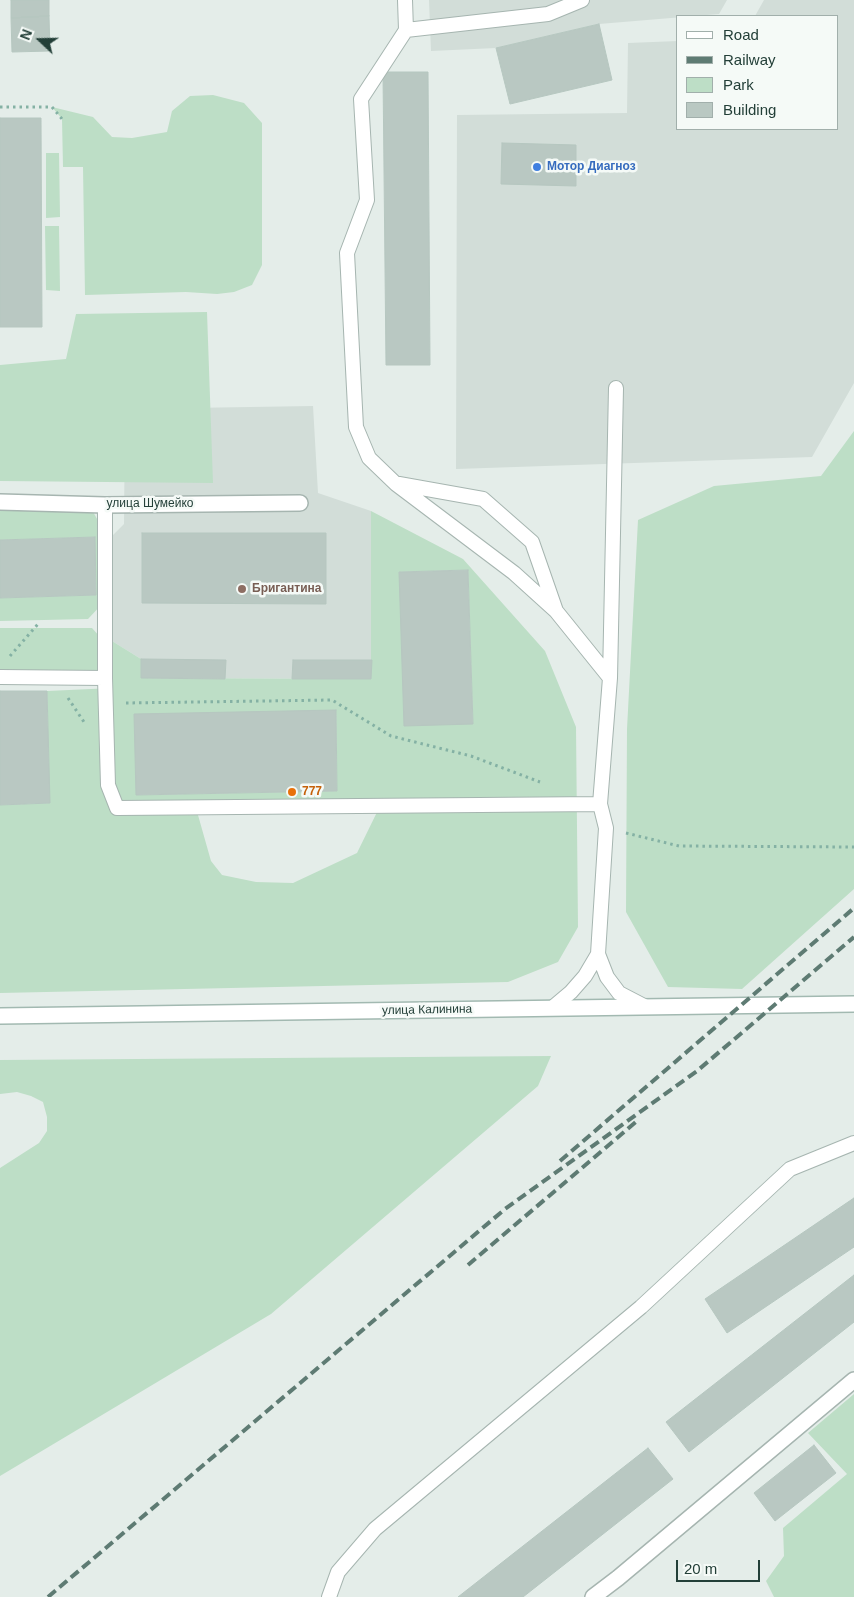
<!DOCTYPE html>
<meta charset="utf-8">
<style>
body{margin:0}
#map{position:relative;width:854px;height:1597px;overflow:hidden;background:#e4ede9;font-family:Helvetica,sans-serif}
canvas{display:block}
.legend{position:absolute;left:676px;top:15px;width:162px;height:115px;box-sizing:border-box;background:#f5faf7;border:1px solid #a1afab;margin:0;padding:6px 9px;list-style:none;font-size:15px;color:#233f38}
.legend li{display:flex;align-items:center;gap:10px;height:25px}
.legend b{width:25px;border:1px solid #a1afab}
.north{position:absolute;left:15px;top:15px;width:50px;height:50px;-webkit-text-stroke:4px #f5faf7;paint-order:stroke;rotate:291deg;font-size:14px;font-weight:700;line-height:20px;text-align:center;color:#233f38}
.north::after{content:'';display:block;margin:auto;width:18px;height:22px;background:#233f38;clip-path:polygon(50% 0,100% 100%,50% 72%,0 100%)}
.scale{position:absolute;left:676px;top:1560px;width:84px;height:22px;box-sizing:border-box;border:2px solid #233f38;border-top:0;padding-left:6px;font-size:15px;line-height:18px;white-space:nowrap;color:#233f38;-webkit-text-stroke:4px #f5faf7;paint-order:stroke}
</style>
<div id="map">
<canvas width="854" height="1597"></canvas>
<ul class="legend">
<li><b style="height:6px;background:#fff"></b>Road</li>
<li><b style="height:6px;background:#5e7b73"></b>Railway</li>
<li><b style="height:14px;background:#bddec6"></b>Park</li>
<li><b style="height:14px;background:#b9c8c2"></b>Building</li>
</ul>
<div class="north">N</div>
<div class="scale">20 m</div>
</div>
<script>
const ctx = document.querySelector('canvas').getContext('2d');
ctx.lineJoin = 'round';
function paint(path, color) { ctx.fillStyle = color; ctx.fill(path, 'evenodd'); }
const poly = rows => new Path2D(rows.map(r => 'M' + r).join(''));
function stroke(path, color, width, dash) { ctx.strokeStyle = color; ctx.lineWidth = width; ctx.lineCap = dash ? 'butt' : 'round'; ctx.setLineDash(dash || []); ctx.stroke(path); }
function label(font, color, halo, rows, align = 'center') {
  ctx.font = font + ' Helvetica,sans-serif'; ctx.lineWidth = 5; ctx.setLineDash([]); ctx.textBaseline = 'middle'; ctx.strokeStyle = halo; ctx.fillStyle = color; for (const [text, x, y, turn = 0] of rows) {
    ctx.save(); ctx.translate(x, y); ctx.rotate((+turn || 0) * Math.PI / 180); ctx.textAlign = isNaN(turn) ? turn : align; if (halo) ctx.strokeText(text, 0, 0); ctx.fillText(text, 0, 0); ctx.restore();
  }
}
const built = poly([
 [429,0,727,0,719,14,599,24,496,48,431,51],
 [764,0,854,0,854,383,812,457,456,469,457,115,627,113,628,43,678,41,678,129,838,129,838,16,755,16],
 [313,406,318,493,371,511,371,679,141,678,141,659,112,641,111,537,124,524,125,409]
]);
const green = poly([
 [213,95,244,103,262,123,262,265,252,285,234,292,217,294,186,292,85,295,83,167,63,167,62,119,52,107,93,117,112,137,132,138,167,132,172,111,190,96],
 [46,153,59,153,60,217,46,218],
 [45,226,59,226,60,291,46,290],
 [207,312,213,483,0,481,0,365,66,359,76,314],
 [854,431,854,889,742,989,668,987,626,912,627,729,638,520,714,486,821,476],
 [0,510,92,510,101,526,103,603,88,619,0,621,0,598,96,595,94,537,0,540],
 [371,511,463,559,545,651,576,727,578,927,558,962,508,982,0,993,0,805,49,803,47,691,113,688,112,641,141,659,141,678,371,679],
 [468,570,473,723,399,572],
 [336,711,337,791,136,795],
 [380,806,357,853,293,883,256,882,222,875,211,861,196,808],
 [0,628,92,628,100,637,100,671,0,671],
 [551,1056,538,1086,271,1314,0,1476,0,1168,39,1143,47,1131,47,1117,43,1102,31,1096,17,1092,0,1094,0,1060],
 [854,1394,854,1597,774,1597,766,1581,784,1556,783,1528,847,1474,808,1433]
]);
const building = poly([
 [11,0,49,0,49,16,11,18,11,0],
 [49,16,50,51,12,52,11,18,49,16],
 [599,24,612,80,510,104,496,48,599,24],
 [383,72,428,72,430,365,386,365,383,72],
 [0,118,41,118,42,327,0,327,0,118],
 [502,143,576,145,576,186,501,184,502,143],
 [142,533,326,533,326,604,142,603,142,533],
 [95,537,96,595,0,598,0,540,95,537],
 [468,570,473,724,404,726,399,572,468,570],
 [141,659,226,660,225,679,141,678,141,659],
 [293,660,372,660,371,679,292,679,293,660],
 [0,691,47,691,50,803,0,805,0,691],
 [336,710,337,791,136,795,134,714,336,710],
 [854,1198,854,1247,727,1333,705,1299,854,1198],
 [854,1275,854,1322,689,1452,666,1422,854,1275],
 [814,1445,836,1473,775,1521,754,1493,814,1445],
 [648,1448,673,1479,523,1597,458,1597,648,1448]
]);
const path = poly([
 [0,107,52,107,62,119],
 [10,656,38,624],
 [68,698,84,722],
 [126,703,332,700,391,736,471,756,540,782],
 [626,833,679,846,854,847]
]);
const lane = poly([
 [405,0,406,30,361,99,367,200,347,253,356,427,369,458,396,484,514,573,556,611],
 [406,30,548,14,582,0],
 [399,484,483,499,532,542,556,611,610,678],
 [105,505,105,678,108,785,117,808,600,804],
 [0,677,105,678],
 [598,954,606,828,600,804,610,678,616,388],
 [552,1008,571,992,585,976,598,954,607,977,619,993,646,1007],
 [329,1597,338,1572,375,1529,641,1307,790,1169,854,1143]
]);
const street = poly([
 [0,502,105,505,300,503],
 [593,1597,618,1578,854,1380]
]);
const secondary = poly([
 [0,1016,854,1004]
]);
const rail = poly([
 [560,1161,854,908],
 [468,1265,637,1121],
 [48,1597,505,1209,697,1071,854,937]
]);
const markers = [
 [537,167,5,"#3f7fe0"],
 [242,589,5,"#8d6e63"],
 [292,792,5,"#e8710a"]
];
const shopNames = [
 ["Мотор Диагноз",547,167]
];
const streetNames = [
 ["улица Шумейко",150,504],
 ["улица Калинина",427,1010,-1]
];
const educationNames = [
 ["Бригантина",252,589]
];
const foodNames = [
 ["777",302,792]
];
paint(built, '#d2ddd8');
paint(green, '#bddec6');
paint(building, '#b9c8c2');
stroke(building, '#b6c7c0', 1);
stroke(lane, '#a6b5b0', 16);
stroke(street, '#a6b5b0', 18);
stroke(secondary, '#a2b9b1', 18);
stroke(path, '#84b1a4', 3, [2.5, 4]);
stroke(lane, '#fff', 14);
stroke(street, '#fff', 15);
stroke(secondary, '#fff', 15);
stroke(rail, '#5e7b73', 4, [10, 5]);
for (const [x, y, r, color] of markers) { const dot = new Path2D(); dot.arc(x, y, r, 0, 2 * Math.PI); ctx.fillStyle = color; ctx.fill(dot); stroke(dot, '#f5faf7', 2); }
label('bold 12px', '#366cbe', '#f5faf7', shopNames, 'left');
label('12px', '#233f38', '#f5faf7', streetNames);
label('bold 12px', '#785e54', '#f5faf7', educationNames, 'left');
label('bold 12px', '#c56008', '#f5faf7', foodNames, 'left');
</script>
